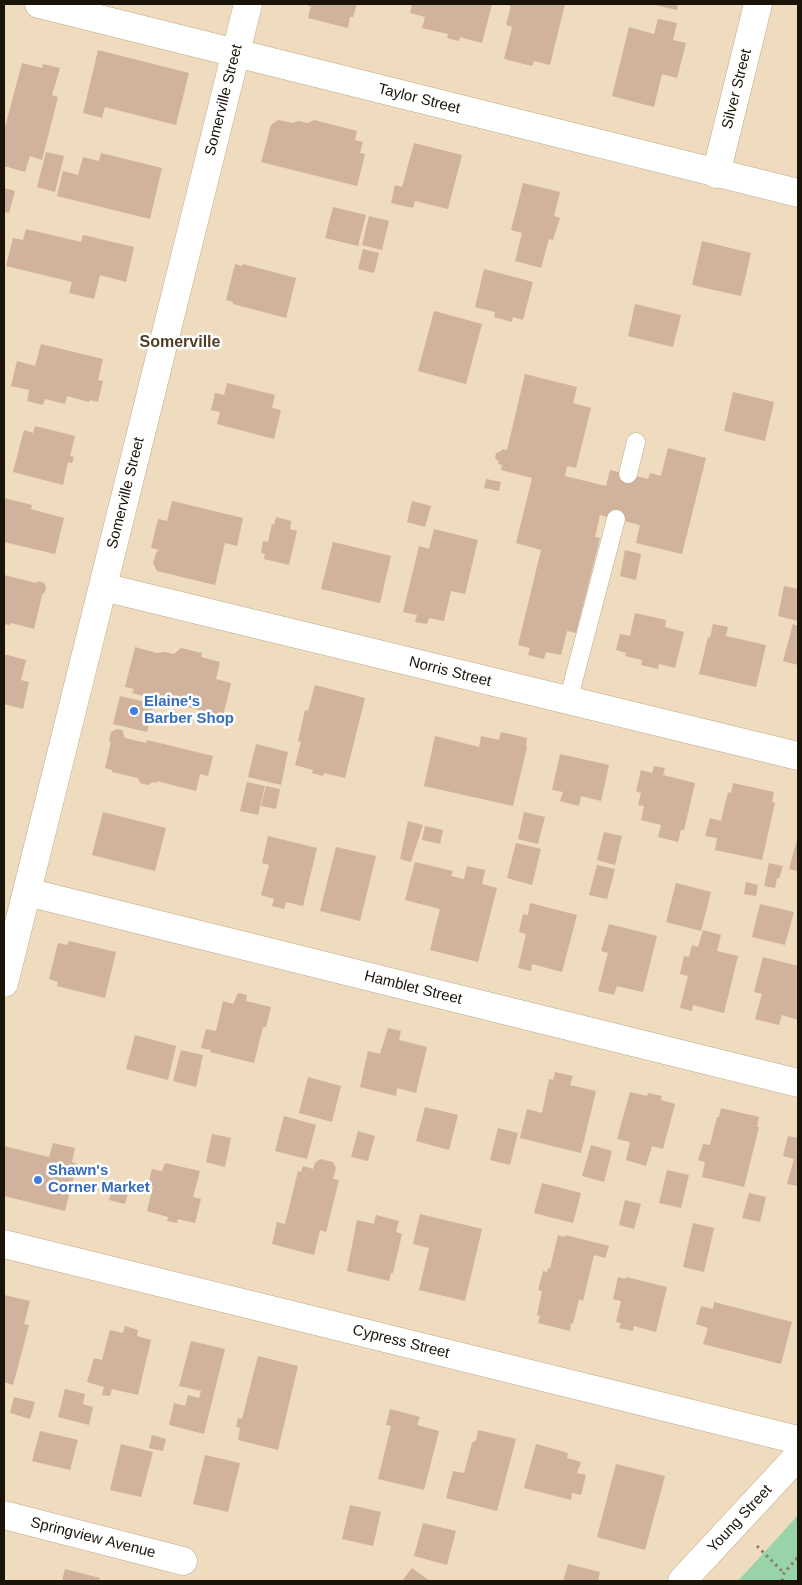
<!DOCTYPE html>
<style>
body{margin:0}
#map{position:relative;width:802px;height:1585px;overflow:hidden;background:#efdbbd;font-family:Arial,sans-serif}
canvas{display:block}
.frame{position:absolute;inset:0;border:5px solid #1a1308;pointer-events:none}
</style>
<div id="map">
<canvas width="802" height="1585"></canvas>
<div class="frame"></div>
</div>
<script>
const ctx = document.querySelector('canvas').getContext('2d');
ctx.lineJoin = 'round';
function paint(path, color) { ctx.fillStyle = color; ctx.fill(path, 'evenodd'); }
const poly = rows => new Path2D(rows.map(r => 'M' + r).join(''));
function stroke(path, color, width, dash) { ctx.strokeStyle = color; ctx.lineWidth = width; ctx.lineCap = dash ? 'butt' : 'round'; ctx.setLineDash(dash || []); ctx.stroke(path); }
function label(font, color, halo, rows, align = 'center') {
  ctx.font = font + ' Arial,sans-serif'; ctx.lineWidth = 5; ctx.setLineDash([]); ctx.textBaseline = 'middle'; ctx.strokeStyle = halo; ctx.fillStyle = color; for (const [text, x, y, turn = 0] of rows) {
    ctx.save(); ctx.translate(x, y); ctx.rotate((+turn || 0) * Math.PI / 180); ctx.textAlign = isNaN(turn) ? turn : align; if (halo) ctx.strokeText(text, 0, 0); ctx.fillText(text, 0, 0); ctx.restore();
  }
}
const green = poly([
 [798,1515,798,1581,738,1581,781,1534]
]);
const building = poly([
 [309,4,357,4,353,17,350,17,348,28,308,18,311,6,308,6],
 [412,4,492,4,482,43,460,37,459,41,447,38,448,34,422,28,425,17,410,13],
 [504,4,565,4,550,65,534,61,532,66,504,59,512,27,506,25,511,6],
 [650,4,678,4,677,10],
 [658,19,677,23,673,40,686,43,677,78,662,74,654,107,612,96,629,27,654,34],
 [98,50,189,73,176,125,105,107,102,118,83,113],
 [22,63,42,68,43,64,60,68,52,95,58,97,42,160,30,156,25,172,4,166,4,131],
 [278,120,293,123,298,121,308,123,314,120,357,131,355,140,363,142,360,153,365,154,357,186,261,162,271,125],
 [414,143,462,155,448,209,415,201,413,208,391,203,395,185,402,187],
 [46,152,64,156,55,192,37,187],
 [101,153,162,168,150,219,57,196,63,171,78,175,83,157,99,161],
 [523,183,560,192,554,216,560,218,553,240,549,239,541,268,515,261,522,233,511,230],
 [4,188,15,191,9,213,4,212],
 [333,207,366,215,358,246,325,238],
 [369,216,389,221,382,250,362,245],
 [26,229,81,242,83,235,134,247,126,282,100,275,94,299,69,293,72,282,6,266,13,238,23,240],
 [702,241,751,253,741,296,692,285],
 [363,249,379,253,374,273,358,269],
 [235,264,242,266,243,264,296,278,286,318,233,304,233,302,226,300],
 [484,269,533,282,523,320,513,317,512,322,494,317,495,312,475,307],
 [635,304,681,315,673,347,628,336],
 [434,311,482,324,466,384,418,371],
 [41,344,103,359,98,380,103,381,98,402,90,400,89,402,67,396,65,404,45,399,43,405,27,401,29,390,11,386,17,361,35,366],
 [525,374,577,387,573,403,591,408,576,468,567,466,565,476,606,486,610,470,648,479,650,473,661,476,668,448,706,458,682,554,636,543,640,525,600,515,595,537,600,538,576,633,567,631,561,655,546,652,544,659,528,655,530,648,518,645,541,550,516,543,532,478,501,470,502,465,498,464,499,462,495,458,496,453,501,451,502,449,507,450],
 [227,383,275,395,272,408,281,410,274,439,217,424,220,412,211,410,215,393,224,395],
 [733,392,774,402,765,441,724,431],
 [35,426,75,436,70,456,74,457,72,463,68,462,63,485,13,472,24,430,33,433],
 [486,479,501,482,499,491,484,488],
 [4,498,32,505,31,509,64,518,55,554,4,542],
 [172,501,243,518,237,546,225,543,215,585,157,571,153,563,156,553,159,550,151,548,158,519,167,521],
 [412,501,431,506,425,527,407,522],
 [276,517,291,521,290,529,297,531,289,565,264,559,265,554,261,553,263,541,268,542,272,524,274,525],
 [434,529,478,540,465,594,451,591,444,621,429,618,427,624,415,622,417,615,403,612,419,546,429,549],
 [333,542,391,556,380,603,321,589],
 [625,550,641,554,636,580,620,576],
 [4,575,36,583,38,581,44,583,46,587,45,592,42,595,34,629,12,623,9,625,4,624],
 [784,586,798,589,798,621,778,616],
 [635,613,666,620,665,627,684,632,675,668,659,664,658,669,641,665,642,660,625,656,626,653,616,650,620,634,630,636],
 [713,624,728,627,726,636,766,645,756,687,699,674,708,637,710,638],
 [793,624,798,626,798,665,783,661],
 [135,647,157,653,165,652,174,654,181,648,202,653,201,657,220,662,216,679,231,683,223,716,132,693,134,689,125,687],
 [4,654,26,660,21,680,29,682,23,709,4,704],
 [315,685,365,698,345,778,324,773,323,776,312,773,313,770,295,765,301,742,298,741,305,710,308,711],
 [120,696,154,704,150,718,153,719,152,726,149,725,147,732,113,724],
 [117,729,122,730,125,738,146,743,147,740,213,756,208,776,200,774,196,791,157,781,157,783,153,782,148,785,140,783,138,778,112,772,112,770,105,768,111,742,109,741,111,732],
 [501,732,527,738,526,746,527,747,513,806,424,786,435,736,479,747,481,736,499,740],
 [256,744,288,752,281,785,248,777],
 [560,754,609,765,601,801,581,796,579,806,560,801,563,792,552,790],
 [654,766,665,768,663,775,695,783,684,830,681,830,678,842,658,837,661,825,641,820,644,806,638,805,641,793,636,791,641,770,652,773],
 [247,782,265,786,258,815,240,811],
 [733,783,774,792,772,802,775,803,762,860,715,850,717,838,705,836,710,818,721,821,728,792,731,793],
 [266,786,280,789,276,809,261,806],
 [103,812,166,828,155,871,92,855],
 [524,812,545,817,538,844,518,839],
 [408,821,423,825,411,862,400,859],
 [425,826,443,830,440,844,422,840],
 [604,832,622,836,615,865,597,860],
 [268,836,317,848,303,906,286,902,284,909,272,906,274,899,261,895,269,865,262,863],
 [798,836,798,871,789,869],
 [516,843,541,849,532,885,507,878],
 [336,847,376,856,360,921,320,911],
 [415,862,453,871,451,876,464,879,467,866,485,870,482,884,497,888,478,962,430,950,440,909,405,900],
 [769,863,783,866,779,879,777,878,775,888,764,886],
 [597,865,615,869,607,899,589,895],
 [746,882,758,885,756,896,744,894],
 [676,883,711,892,701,931,666,922],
 [530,903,577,915,562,972,532,964,531,971,518,968,526,934,519,932,523,914,528,915],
 [760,904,794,912,785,945,752,937],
 [609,924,657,936,643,992,617,986,614,995,598,991,608,953,601,951],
 [703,930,721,935,717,951,738,956,724,1013,693,1005,692,1011,680,1008,688,976,680,974,684,956,689,957,692,945,698,947],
 [69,941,116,952,105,998,57,986,58,982,49,979,58,943,67,945],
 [763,957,798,966,798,1020,782,1015,779,1025,755,1019,762,994,754,992],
 [238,993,247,995,246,1001,271,1007,266,1027,263,1027,254,1063,210,1052,211,1050,201,1048,206,1029,216,1031,223,1001,233,1004],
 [388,1028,401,1031,399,1040,427,1047,416,1093,397,1088,396,1096,360,1087,368,1051,380,1054],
 [135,1035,176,1046,168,1080,126,1069],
 [181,1050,203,1055,196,1087,173,1081],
 [555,1072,573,1076,570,1085,596,1091,581,1153,520,1138,527,1109,542,1113,549,1079,553,1080],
 [308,1077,341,1086,332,1122,299,1113],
 [630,1092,647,1096,648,1093,662,1096,661,1100,675,1104,663,1149,652,1146,646,1166,626,1160,630,1142,617,1139],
 [425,1107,458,1115,449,1150,416,1141],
 [721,1108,759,1117,757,1127,759,1127,744,1187,702,1177,705,1162,698,1160,703,1144,710,1145,717,1117,719,1117],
 [284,1116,316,1125,307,1159,275,1151],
 [498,1128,518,1133,510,1165,490,1160],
 [358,1131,375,1136,368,1161,351,1157],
 [212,1134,231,1138,225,1167,206,1162],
 [788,1136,798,1138,798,1186,787,1184,794,1159,783,1156],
 [53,1143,75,1148,72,1162,77,1164,65,1211,4,1196,4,1146,49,1157],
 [591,1145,612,1151,604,1182,582,1176],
 [320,1159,333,1162,336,1168,333,1179,339,1180,326,1232,320,1230,314,1255,272,1244,277,1222,285,1224,298,1171,301,1172,303,1166,313,1169,315,1163],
 [165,1163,200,1171,193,1197,201,1199,195,1223,178,1219,177,1223,167,1221,168,1217,147,1211,153,1186,148,1184,152,1169,162,1171],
 [667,1170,689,1175,681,1208,659,1203],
 [542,1183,581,1193,573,1223,534,1213],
 [112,1188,128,1192,125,1204,109,1200],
 [749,1193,766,1197,760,1222,742,1218],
 [625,1200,641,1204,634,1229,619,1225],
 [420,1214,482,1229,465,1301,419,1290,429,1248,413,1244],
 [376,1215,399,1221,396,1232,402,1234,393,1273,391,1273,389,1281,347,1271,357,1220,374,1224],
 [693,1223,714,1228,704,1272,683,1267],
 [558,1235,565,1237,565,1235,609,1246,605,1258,594,1255,583,1301,579,1299,573,1324,571,1323,570,1331,538,1323,540,1316,537,1315,542,1291,538,1290,543,1271,547,1272,548,1268,550,1269],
 [618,1277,626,1279,626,1277,667,1287,656,1332,634,1326,633,1331,619,1328,621,1323,616,1322,621,1301,613,1299],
 [4,1295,30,1301,24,1324,29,1325,13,1385,4,1382],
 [714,1302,792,1322,781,1364,703,1344,708,1328,696,1324,701,1306,713,1309],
 [125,1326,138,1330,137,1336,151,1340,138,1395,112,1389,110,1396,102,1395,104,1387,87,1382,94,1358,102,1360,110,1330,123,1333],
 [191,1341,225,1349,204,1434,169,1425,174,1403,185,1406,188,1395,199,1398,201,1391,179,1386],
 [258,1356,298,1366,278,1450,238,1440,240,1428,236,1427,238,1418,242,1419],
 [65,1389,85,1394,83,1404,93,1407,89,1425,58,1417],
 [14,1397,35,1402,30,1419,10,1413],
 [390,1409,420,1417,417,1425,439,1431,424,1490,378,1479,391,1426,386,1425],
 [478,1430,516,1439,497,1511,446,1498,453,1471,464,1473,472,1443,476,1440],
 [40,1431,78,1440,70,1470,32,1461],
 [152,1435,166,1439,163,1451,149,1448],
 [121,1444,153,1452,141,1497,110,1490],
 [536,1444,568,1453,567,1458,581,1462,577,1473,586,1475,581,1495,572,1493,571,1500,524,1488],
 [205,1455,240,1463,228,1512,193,1504],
 [616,1464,665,1476,645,1550,597,1537],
 [350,1505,381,1512,373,1546,342,1539],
 [423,1523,456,1531,447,1565,414,1556],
 [568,1564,600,1572,598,1581,563,1581],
 [412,1568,430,1581,402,1581],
 [65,1569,100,1578,99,1581,62,1581]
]);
const path = poly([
 [757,1546,784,1573],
 [782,1581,784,1573,798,1557]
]);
const service = poly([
 [628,474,636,442],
 [568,701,616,519]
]);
const minor = poly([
 [39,4,798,193],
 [716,174,758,4],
 [103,587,798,756],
 [27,892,798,1083],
 [4,983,248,4],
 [4,1244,798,1440],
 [4,1515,183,1561],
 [682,1581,798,1456]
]);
const markers = [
 [134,711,5,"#3f7fe0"],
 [38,1180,5,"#3f7fe0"]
];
const streetNames = [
 ["Silver Street",737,89,-76],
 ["Taylor Street",419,99,14],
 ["Somerville Street",224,100,-76],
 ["Somerville Street",126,493,-76],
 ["Norris Street",450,672,14],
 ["Hamblet Street",413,988,14],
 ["Cypress Street",401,1342,14],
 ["Young Street",740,1519,-47],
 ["Springview Avenue",93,1538,14]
];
const shopNames = [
 ["Elaine's",144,702],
 ["Barber Shop",144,719],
 ["Shawn's",48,1171],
 ["Corner Market",48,1188]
];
const neighbourhoodNames = [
 ["Somerville",180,343]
];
paint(green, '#98d3aa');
paint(building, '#d0b29d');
stroke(service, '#bda98c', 19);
stroke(minor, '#bda98c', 29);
stroke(path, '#8a7c67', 3, [2.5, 4]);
stroke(service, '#fff', 18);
stroke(minor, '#fff', 28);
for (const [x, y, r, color] of markers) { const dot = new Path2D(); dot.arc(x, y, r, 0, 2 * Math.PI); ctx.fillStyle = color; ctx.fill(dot); stroke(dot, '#fff', 2); }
label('15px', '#1a1308', '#fff', streetNames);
label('bold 15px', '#366cbe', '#fff', shopNames, 'left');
label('bold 16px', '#4f3f25', '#fff', neighbourhoodNames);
</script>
